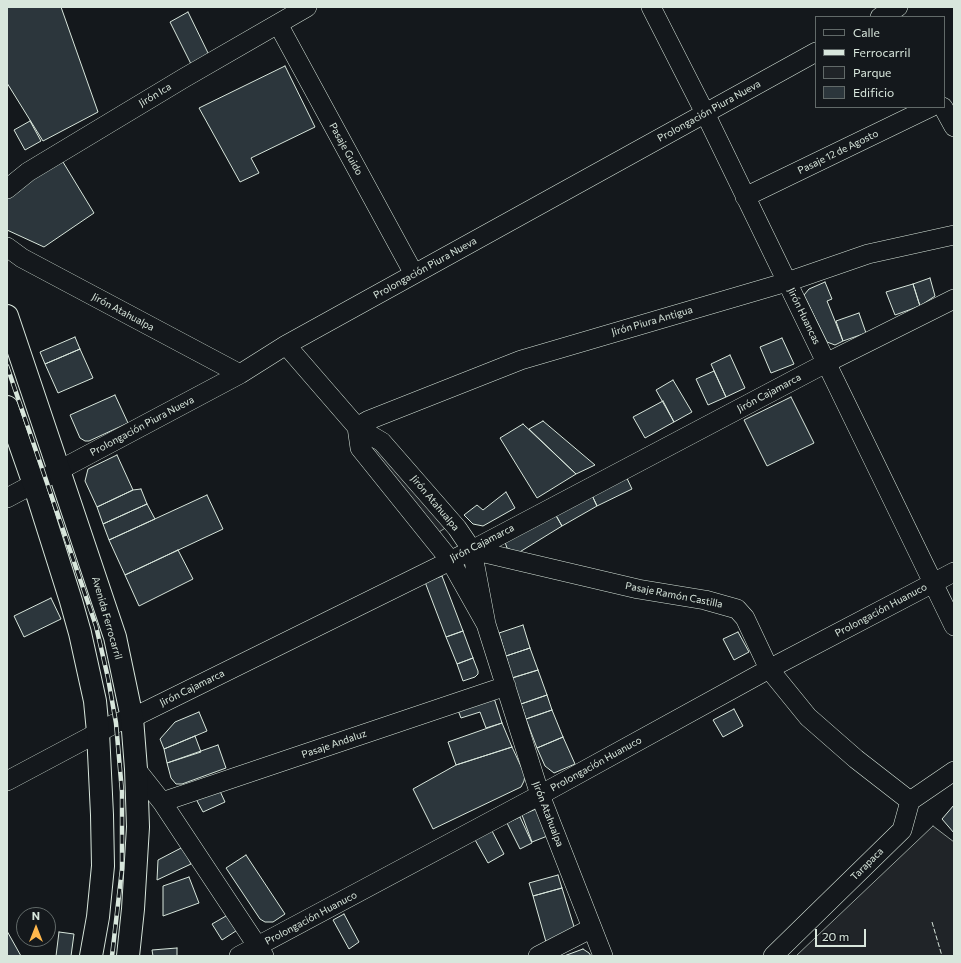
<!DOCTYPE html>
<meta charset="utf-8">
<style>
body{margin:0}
#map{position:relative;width:961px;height:963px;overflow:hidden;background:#14181c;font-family:Commissioner,sans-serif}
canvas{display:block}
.frame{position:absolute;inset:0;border:8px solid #d8e6dc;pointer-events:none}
.legend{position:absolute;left:815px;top:16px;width:130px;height:92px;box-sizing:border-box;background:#14181c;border:1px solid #626a69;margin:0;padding:5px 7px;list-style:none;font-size:12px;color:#d8e6dc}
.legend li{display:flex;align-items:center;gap:8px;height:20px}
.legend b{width:20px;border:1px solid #626a69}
.north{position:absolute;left:16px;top:907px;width:40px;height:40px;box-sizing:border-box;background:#14181c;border:1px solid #626a69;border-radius:50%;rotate:0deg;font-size:11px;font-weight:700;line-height:16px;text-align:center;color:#d8e6dc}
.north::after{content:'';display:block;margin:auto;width:14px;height:18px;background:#ffb74d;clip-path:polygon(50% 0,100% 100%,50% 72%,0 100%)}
.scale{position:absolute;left:815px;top:929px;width:51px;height:18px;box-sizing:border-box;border:2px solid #d8e6dc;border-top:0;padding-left:5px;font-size:12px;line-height:14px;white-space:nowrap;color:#d8e6dc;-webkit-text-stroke:3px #14181c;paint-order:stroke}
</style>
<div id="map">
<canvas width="961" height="963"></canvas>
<div class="frame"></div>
<ul class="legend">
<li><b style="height:5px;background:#14181c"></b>Calle</li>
<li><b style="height:5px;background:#d8e6dc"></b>Ferrocarril</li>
<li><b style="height:11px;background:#202428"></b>Parque</li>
<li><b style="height:11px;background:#2c363c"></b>Edificio</li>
</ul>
<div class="north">N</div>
<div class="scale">20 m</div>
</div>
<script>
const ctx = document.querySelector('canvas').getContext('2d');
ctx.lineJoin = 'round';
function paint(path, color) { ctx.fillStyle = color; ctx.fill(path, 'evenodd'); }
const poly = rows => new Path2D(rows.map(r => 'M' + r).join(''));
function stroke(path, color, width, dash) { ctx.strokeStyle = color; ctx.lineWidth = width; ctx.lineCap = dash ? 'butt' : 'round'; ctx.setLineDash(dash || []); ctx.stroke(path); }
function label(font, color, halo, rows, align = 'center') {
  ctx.font = font + ' Commissioner,sans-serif'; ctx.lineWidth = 3; ctx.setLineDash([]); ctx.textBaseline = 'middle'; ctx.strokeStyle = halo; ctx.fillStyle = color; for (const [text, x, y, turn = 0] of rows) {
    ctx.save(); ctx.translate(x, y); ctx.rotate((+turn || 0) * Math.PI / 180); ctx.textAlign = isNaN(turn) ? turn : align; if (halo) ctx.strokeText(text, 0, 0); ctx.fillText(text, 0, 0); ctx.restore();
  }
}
const green = poly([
 [367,435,447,527,434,535,372,456,367,435],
 [933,826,954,842,954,956,796,956,933,826]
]);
const building = poly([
 [7,7,61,7,98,112,43,141,7,83,7,7],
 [188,12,209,55,191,64,170,22,188,12],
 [285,66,315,127,251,158,259,173,240,182,199,108,285,66],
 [30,121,41,141,25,150,14,130,30,121],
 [63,162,94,213,44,247,7,230,7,198,34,176,63,162],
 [930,278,935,296,920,306,913,284,930,278],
 [825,282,832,299,827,301,843,341,835,345,827,342,804,295,809,289,825,282],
 [913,284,920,306,895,315,886,292,913,284],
 [859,313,866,333,843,341,836,321,859,313],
 [75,337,80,349,45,364,40,352,75,337],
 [782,338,794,364,771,373,760,347,782,338],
 [80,349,93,378,58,393,45,364,80,349],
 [730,355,745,388,726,397,711,364,730,355],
 [714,371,726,397,708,405,696,379,714,371],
 [673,380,692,412,674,422,656,390,673,380],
 [115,395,128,423,89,441,85,441,80,438,70,415,115,395],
 [791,397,814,443,767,466,744,420,791,397],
 [663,401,674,422,645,438,633,417,663,401],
 [543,421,595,465,576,474,529,429,543,421],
 [523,424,576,474,537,498,500,438,523,424],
 [117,455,133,490,97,507,85,481,88,469,117,455],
 [625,474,632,489,597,506,590,491,625,474],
 [141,489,147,504,103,524,97,507,133,490,141,489],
 [590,491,597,506,562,526,554,512,590,491],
 [506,492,515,508,483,526,473,524,464,515,477,505,483,510,506,492],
 [207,495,223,529,125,575,109,540,207,495],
 [147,504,155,519,109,540,103,524,147,504],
 [554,512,562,526,518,553,507,548,505,542,554,512],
 [178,550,193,579,139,606,125,575,178,550],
 [442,576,463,631,446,637,425,582,442,576],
 [51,598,61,619,24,637,14,616,51,598],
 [523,625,530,648,506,656,499,633,523,625],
 [463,631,473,658,457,664,446,637,463,631],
 [738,632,749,652,734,660,723,639,738,632],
 [530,648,538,670,512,678,506,656,530,648],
 [473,658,478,671,478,674,475,677,463,681,457,664,473,658],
 [538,670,547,695,521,704,512,678,538,670],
 [547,695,552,710,526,719,521,704,547,695],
 [494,698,502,723,486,728,480,712,461,718,456,705,494,698],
 [734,709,743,726,723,737,713,720,734,709],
 [552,710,563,737,537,748,526,719,552,710],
 [199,712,207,731,164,749,160,739,175,722,199,712],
 [502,723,512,747,456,765,448,742,502,723],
 [195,736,201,752,167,763,164,749,195,736],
 [563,737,575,764,554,773,545,766,537,748,563,737],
 [218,745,226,768,182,784,176,784,171,778,167,763,218,745],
 [512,747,525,775,524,781,521,787,433,829,413,789,456,765,512,747],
 [219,789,225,802,203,812,196,799,219,789],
 [954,805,954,833,942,819,954,805],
 [536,809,550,835,532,842,522,815,536,809],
 [520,817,532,843,520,849,507,823,520,817],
 [491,829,504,854,488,863,474,838,491,829],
 [183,847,191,864,157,880,158,860,183,847],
 [246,855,285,914,273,922,265,922,260,919,226,868,246,855],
 [558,875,562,888,533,896,529,883,558,875],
 [189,877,199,903,163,916,163,886,189,877],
 [562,888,576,933,546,942,533,896,562,888],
 [233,912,242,927,222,940,212,924,233,912],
 [344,914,359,942,349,949,333,920,344,914],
 [7,931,21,956,7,956,7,931],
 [59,932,74,934,71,956,56,956,59,932],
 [177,948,177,956,153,956,152,950,177,948],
 [583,949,589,953,591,956,564,956,583,949]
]);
const minor = poly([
 [651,7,705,113,954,626],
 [880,17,898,7],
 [278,24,414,274],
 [943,107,954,127],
 [7,189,28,172,184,78,307,7],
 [745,197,931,107],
 [7,247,22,258,240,374],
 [286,345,357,427,382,442,457,528,472,550,486,624,540,795,603,956],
 [7,498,240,374,286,345,816,52],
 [472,550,638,589,705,600,737,609,745,618,769,669,808,717,856,759,910,801],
 [486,624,450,560,360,448,357,427,369,420,521,360,787,282,868,254,954,235],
 [136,769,162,802,264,956],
 [7,781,116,723,132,718,472,550,826,363,954,299],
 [162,802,506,686],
 [239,956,540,795,769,669,954,572],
 [538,956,592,928],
 [773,956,902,830,910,801,954,771]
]);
const major = poly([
 [7,316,115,637,132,718,136,769,138,827,133,909,128,956],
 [7,407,34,484,71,601,80,633,95,701,98,732,102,815,103,866,98,917,91,956]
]);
const rail = poly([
 [7,366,96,626,108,678,116,723,122,792,122,869,112,956]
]);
const fence = poly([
 [932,922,942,956]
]);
const streetNames = [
 ["Jirón Ica",155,95,-31],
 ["Prolongación Piura Nueva",709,111,-29],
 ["Pasaje Guido",346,149,61],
 ["Pasaje 12 de Agosto",838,152,-26],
 ["Prolongación Piura Nueva",425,268,-29],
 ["Jirón Atahualpa",123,312,28],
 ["Jirón Huancas",804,316,64],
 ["Jirón Piura Antigua",652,321,-16],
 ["Jirón Cajamarca",769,393,-28],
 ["Prolongación Piura Nueva",142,426,-28],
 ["Jirón Atahualpa",435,503,50],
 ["Jirón Cajamarca",482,543,-27],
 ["Pasaje Ramón Castilla",674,595,11],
 ["Prolongación Huanuco",881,610,-28],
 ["Avenida Ferrocarril",107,618,74],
 ["Jirón Cajamarca",192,688,-26],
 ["Pasaje Andaluz",334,744,-19],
 ["Prolongación Huanuco",596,764,-29],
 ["Jirón Atahualpa",548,814,69],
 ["Tarapaca",867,864,-45],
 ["Prolongación Huanuco",311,918,-28]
];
paint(green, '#202428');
stroke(green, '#939e99', 1);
paint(building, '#2c363c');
stroke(building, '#d8e6dc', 1);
stroke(minor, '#d8e6dc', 20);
stroke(major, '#d8e6dc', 24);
stroke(minor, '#14181c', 19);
stroke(major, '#14181c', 22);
stroke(rail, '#d8e6dc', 4.5);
stroke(rail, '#14181c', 3, [9]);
stroke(fence, '#d8e6dc', 1, [5, 2]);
label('10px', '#d8e6dc', '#14181c', streetNames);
</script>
